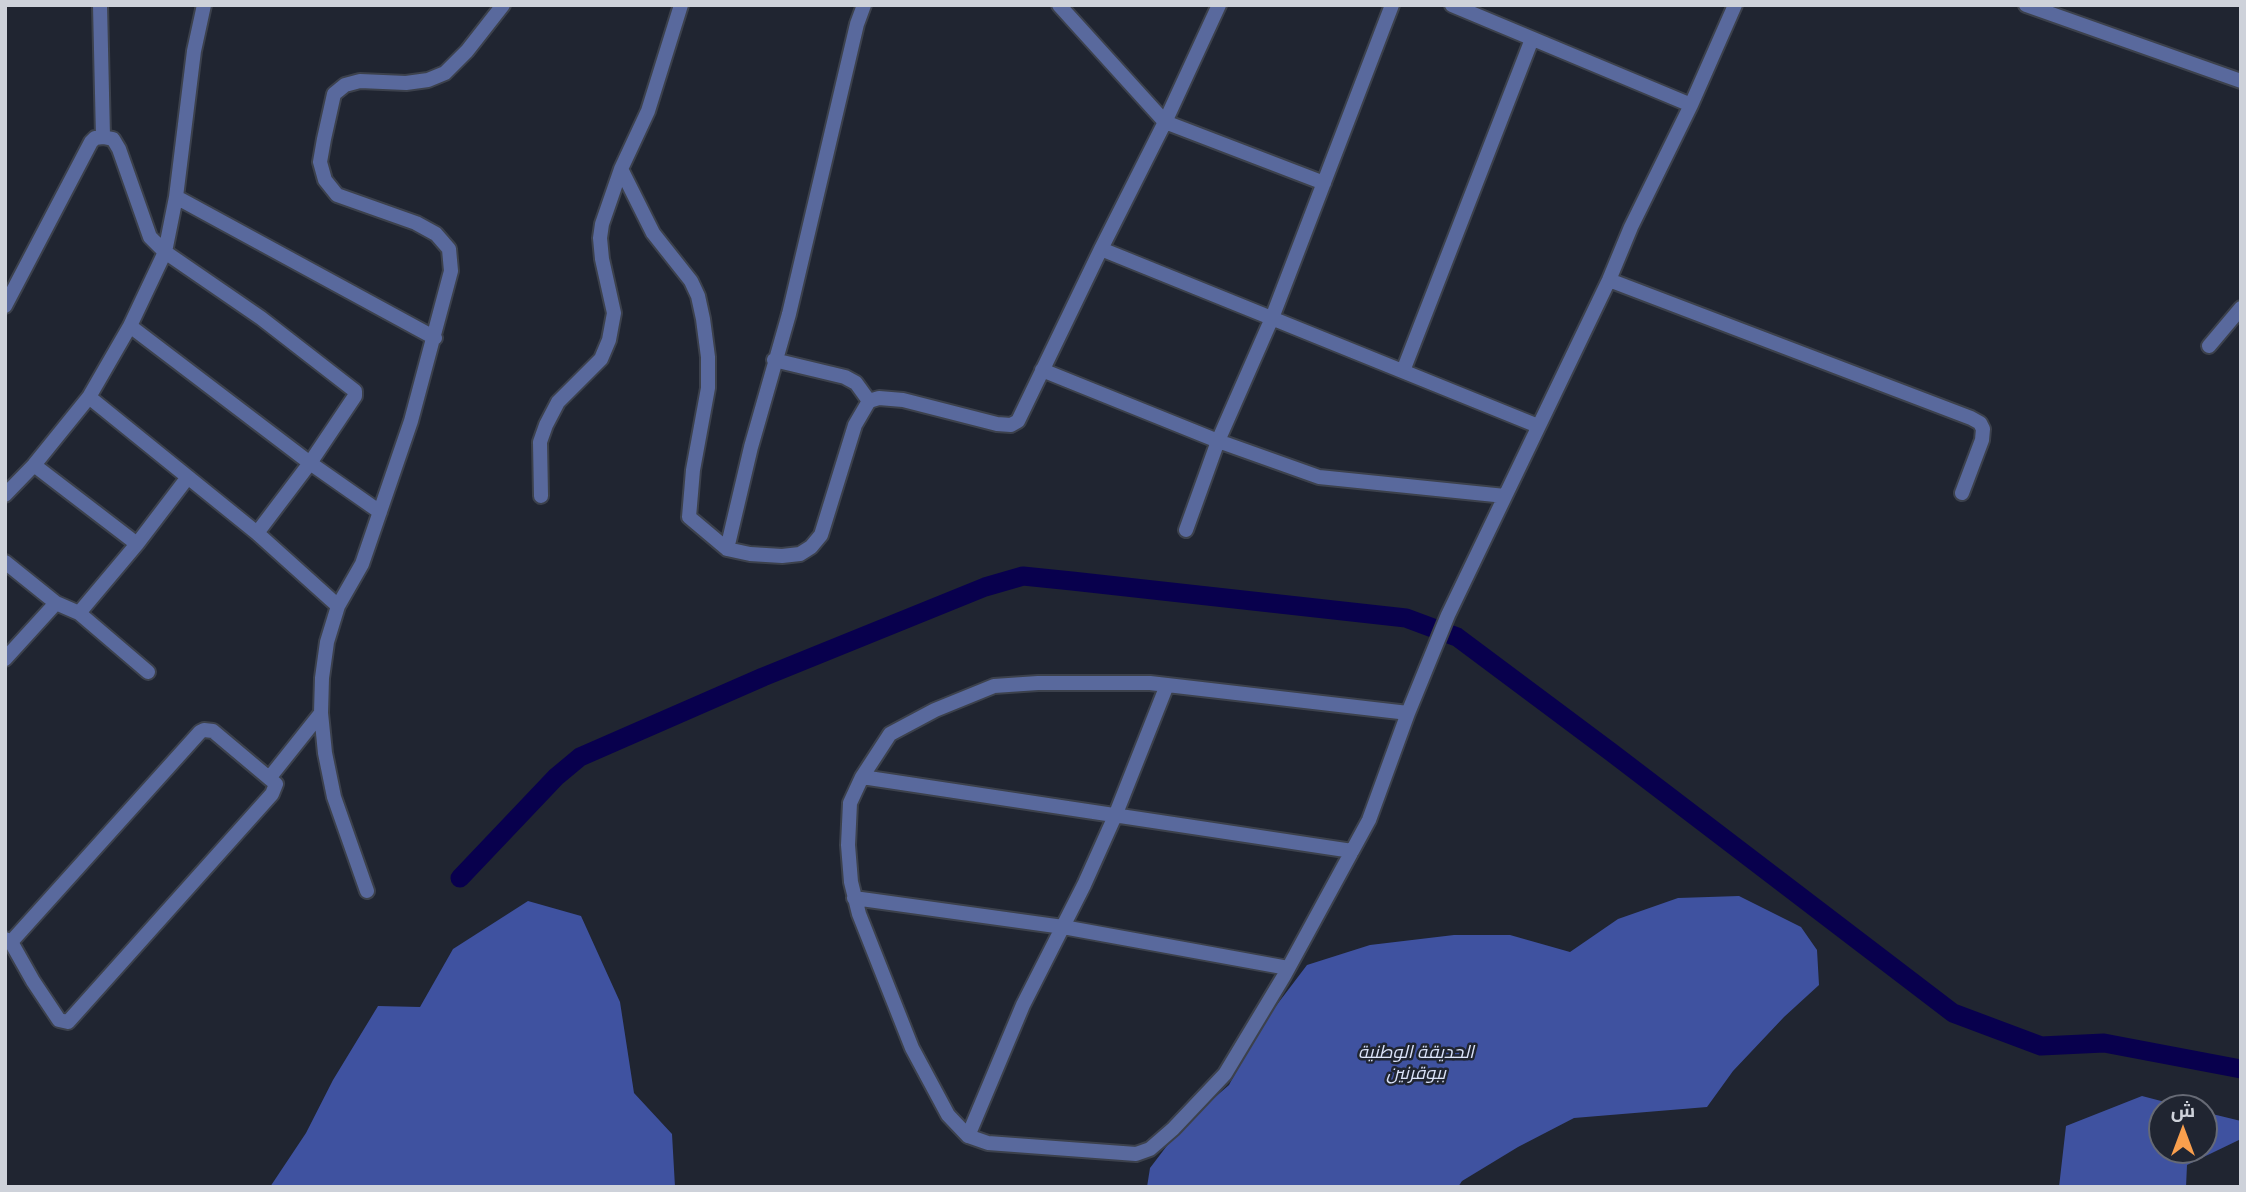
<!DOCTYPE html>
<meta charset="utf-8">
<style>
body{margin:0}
#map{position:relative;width:2246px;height:1192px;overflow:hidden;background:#202531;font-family:"PT Serif",Cairo,serif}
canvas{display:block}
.frame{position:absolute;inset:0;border:7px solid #ced2da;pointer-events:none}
.north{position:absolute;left:2148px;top:1094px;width:70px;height:70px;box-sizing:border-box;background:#202531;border:2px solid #666a75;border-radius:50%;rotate:0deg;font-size:19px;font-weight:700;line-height:28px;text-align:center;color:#ced2da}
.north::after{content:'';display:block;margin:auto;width:24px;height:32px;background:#f99f4d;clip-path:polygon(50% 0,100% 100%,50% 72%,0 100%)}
</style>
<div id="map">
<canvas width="2246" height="1192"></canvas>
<div class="frame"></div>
<div class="north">ش</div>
</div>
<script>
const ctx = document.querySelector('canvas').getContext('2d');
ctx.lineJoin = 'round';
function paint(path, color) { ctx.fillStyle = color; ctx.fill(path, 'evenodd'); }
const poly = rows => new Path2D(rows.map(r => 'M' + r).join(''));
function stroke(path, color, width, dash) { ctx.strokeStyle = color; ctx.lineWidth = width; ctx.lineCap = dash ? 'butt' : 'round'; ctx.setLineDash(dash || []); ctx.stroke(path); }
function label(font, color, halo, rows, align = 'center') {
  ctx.font = font + ' "PT Serif",Cairo,serif'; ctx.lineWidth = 5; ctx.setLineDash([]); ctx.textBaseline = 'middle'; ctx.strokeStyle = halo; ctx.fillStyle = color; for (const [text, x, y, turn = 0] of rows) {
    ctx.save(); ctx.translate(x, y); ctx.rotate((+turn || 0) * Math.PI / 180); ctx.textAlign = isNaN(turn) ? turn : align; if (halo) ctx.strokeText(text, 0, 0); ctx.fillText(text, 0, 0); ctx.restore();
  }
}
const forest = poly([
 [1739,896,1801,927,1817,950,1819,985,1784,1017,1733,1071,1707,1107,1574,1118,1518,1147,1462,1181,1458,1187,1147,1187,1150,1168,1182,1126,1229,1085,1260,1027,1307,965,1370,945,1454,935,1510,935,1570,952,1618,919,1678,898],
 [528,901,581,916,620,1002,634,1093,672,1134,675,1187,270,1187,306,1133,333,1080,378,1006,420,1007,453,949],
 [2142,1096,2188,1108,2162,1108,2162,1150,2204,1150,2204,1112,2241,1121,2241,1139,2187,1165,2186,1187,2059,1187,2066,1126]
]);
const canal = poly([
 [460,878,556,777,580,757,763,677,985,587,1023,576,1072,581,1406,618,1457,637,1611,752,1953,1013,2041,1046,2104,1043,2241,1069]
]);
const minor = poly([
 [100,5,103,137],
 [1059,5,1165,122,1324,183],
 [1452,5,1691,105],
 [2026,5,2241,81],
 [621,169,653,233,691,281,698,296,703,319,708,357,708,388,693,470,689,517,727,549,750,554,782,556,800,554,811,547,821,535,855,425,869,401,879,398,903,400,997,424,1011,425,1018,421,1101,249,1165,122,1219,5],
 [176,197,435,338],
 [1101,249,1538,426],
 [1609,280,1971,418,1980,423,1983,429,1982,440,1962,493],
 [5,306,91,142,95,138,103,137,113,139,119,149,150,237,165,252,261,318,355,391,355,396,310,463,257,533],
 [130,326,310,463,380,512],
 [2209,346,2241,308],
 [774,360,845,377,856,383,869,401],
 [1042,370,1218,441,1319,477,1505,496],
 [1403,371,1532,39],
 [89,397,257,533,338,606],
 [34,465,137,544],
 [5,495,34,465,89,397,130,326,165,252,176,197,194,51,204,5],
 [541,496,540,442,546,425,558,402,601,359,609,340,614,313,602,259,600,238,602,224,621,169,648,111,681,5],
 [1186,530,1218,441,1272,318,1392,5],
 [727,549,751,447,789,314,857,24,864,5],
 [5,562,56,603,79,613,148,672],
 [79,613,137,544,188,477],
 [5,659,56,603],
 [1408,713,1150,683,1038,683,994,686,935,710,890,734,862,777,850,803,848,845,851,882,859,914,912,1048,948,1115,968,1136,988,1143,1136,1154,1150,1149,1173,1129,1225,1074,1284,976,1369,820,1408,713,1448,615,1609,280,1631,227,1691,105,1735,5],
 [270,777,321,713],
 [862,777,1352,851],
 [367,891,334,797,325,753,321,713,322,678,327,642,338,606,362,564,411,421,451,271,449,249,436,234,416,223,337,195,325,180,320,162,324,139,334,94,345,85,360,81,406,83,428,80,445,73,467,51,503,5],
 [854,898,1063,927,1288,968],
 [5,939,11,942,33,981,59,1020,68,1022,272,794,276,784,213,731,204,730,200,732,11,942],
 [968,1136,1023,1005,1084,885,1115,816,1167,685]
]);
const parkNames = [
 ["الحديقة الوطنية",1416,1053],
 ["ببوقرنين",1416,1074]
];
paint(forest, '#3f52a0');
stroke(canal, '#08004d', 19);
stroke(minor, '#3c414c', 18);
stroke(minor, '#59699d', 14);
label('italic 18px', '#dbe3f9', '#202531', parkNames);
</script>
